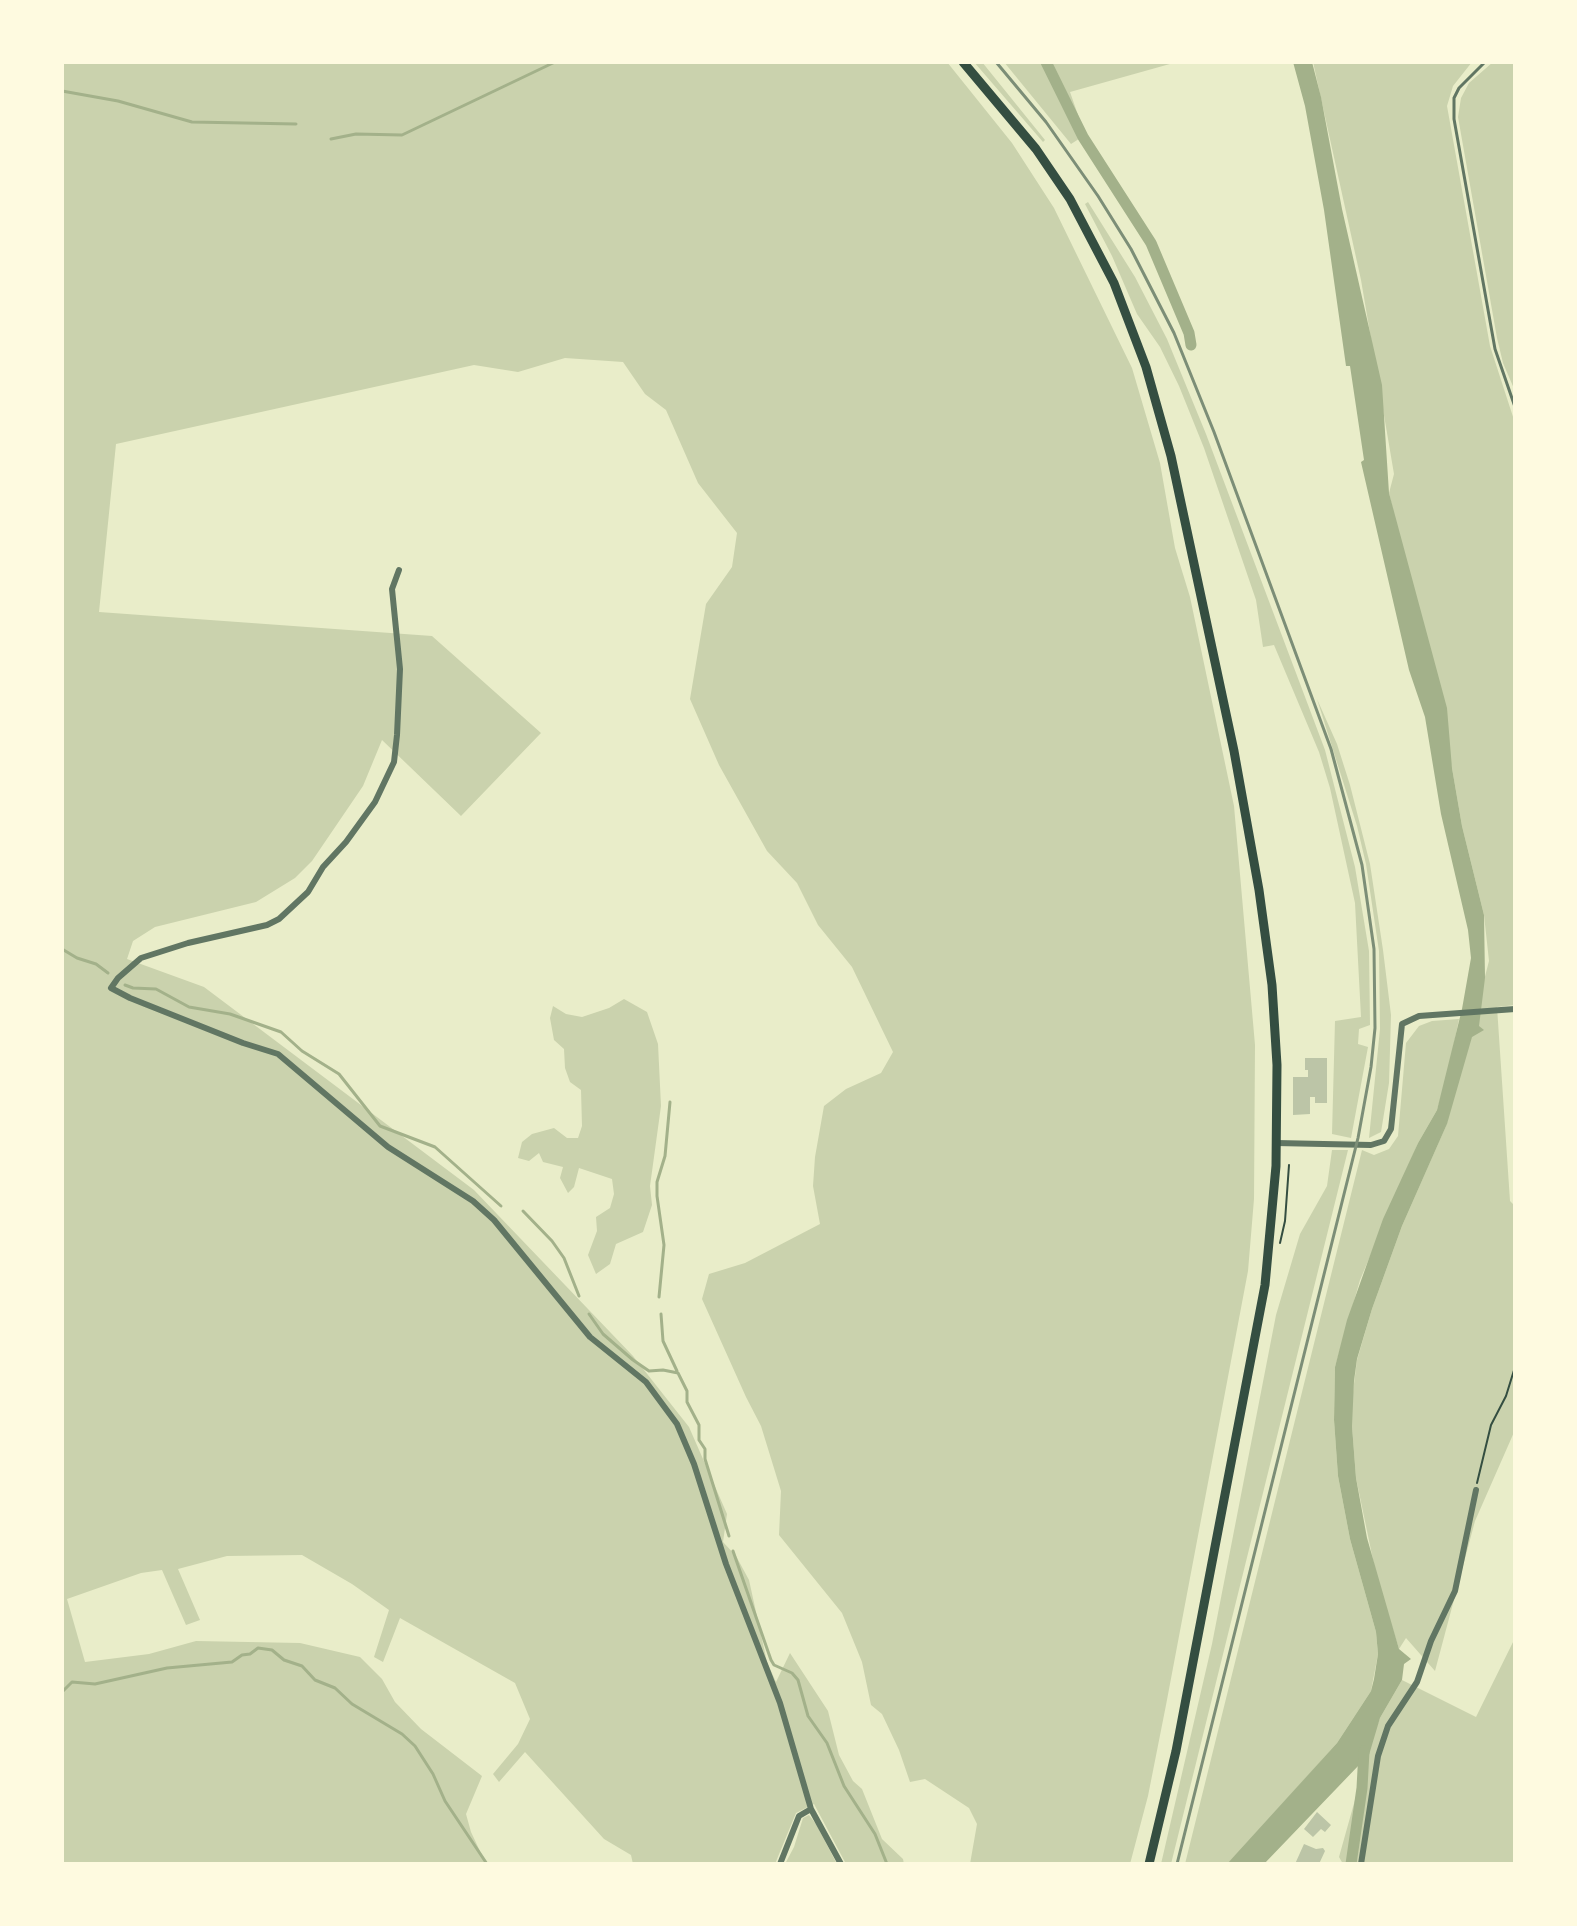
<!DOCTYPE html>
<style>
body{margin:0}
#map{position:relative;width:1577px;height:1926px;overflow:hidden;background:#e9edc9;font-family:"Varela Round",sans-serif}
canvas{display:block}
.frame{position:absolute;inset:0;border:64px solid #fefae0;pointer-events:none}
</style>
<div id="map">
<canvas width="1577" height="1926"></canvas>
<div class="frame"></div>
</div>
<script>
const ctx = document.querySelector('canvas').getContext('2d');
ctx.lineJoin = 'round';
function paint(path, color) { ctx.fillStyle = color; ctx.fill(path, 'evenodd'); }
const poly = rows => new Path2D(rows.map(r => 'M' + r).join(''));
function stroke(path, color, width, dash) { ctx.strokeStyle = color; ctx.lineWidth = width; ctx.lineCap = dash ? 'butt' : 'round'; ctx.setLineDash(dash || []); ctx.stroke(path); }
const green = poly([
 [62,62,947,62,1012,143,1054,208,1132,368,1160,463,1175,548,1190,597,1234,806,1255,1045,1254,1199,1248,1271,1166,1705,1148,1796,1130,1864,970,1864,977,1824,969,1808,925,1779,910,1782,899,1750,882,1714,871,1705,862,1662,842,1613,779,1535,781,1491,761,1426,746,1397,702,1299,709,1274,745,1263,820,1224,813,1186,815,1157,824,1106,846,1089,881,1073,893,1052,852,967,818,925,797,883,767,851,719,765,690,699,706,604,732,567,737,533,698,483,666,410,645,394,623,362,565,358,518,372,474,365,116,444,99,612,432,636,541,733,461,816,382,740,363,786,312,861,295,878,256,902,155,927,133,941,127,959,204,987,474,1190,633,1356,689,1427,727,1514,723,1542,736,1556,749,1580,767,1662,776,1682,790,1653,828,1711,839,1755,853,1781,862,1789,882,1839,903,1859,904,1864,846,1864,814,1804,796,1813,775,1864,633,1864,631,1855,604,1839,525,1752,499,1782,493,1774,518,1744,530,1719,515,1683,400,1618,383,1662,374,1657,389,1610,352,1584,302,1555,227,1556,178,1569,200,1620,186,1625,162,1570,141,1573,67,1599,85,1662,149,1654,196,1641,300,1643,360,1657,382,1679,395,1702,421,1729,482,1776,466,1814,471,1832,486,1864,62,1864],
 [974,62,982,62,1045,140,1043,142],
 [1004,62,1177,62,1070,92,1085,135,1071,144],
 [1313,62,1472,62,1453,86,1447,106,1490,346,1515,423,1515,1005,1497,1007,1510,1201,1515,1206,1515,1430,1475,1521,1435,1671,1406,1638,1399,1649,1377,1579,1356,1478,1352,1426,1352,1400,1357,1360,1372,1309,1402,1226,1446,1126,1489,961,1484,915,1462,826,1452,768,1389,493,1394,474,1361,280],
 [1493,62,1515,62,1515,391,1503,363,1497,338,1458,117,1461,98,1469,83],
 [1088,202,1135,277,1167,339,1206,434,1325,750,1355,867,1369,951,1370,1025,1359,1029,1358,1044,1368,1047,1351,1138,1332,1134,1335,1021,1361,1017,1355,903,1330,788,1319,752,1274,645,1263,647,1256,600,1204,448,1179,386,1160,347,1137,314,1112,256,1085,204],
 [1317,699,1337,744,1350,785,1370,864,1383,950,1391,1015,1389,1083,1381,1132,1369,1138,1380,1029,1379,951,1366,864,1357,826],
 [624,999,647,1012,658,1044,661,1106,650,1186,652,1205,643,1232,616,1244,610,1264,596,1274,588,1255,597,1231,596,1217,610,1208,614,1194,612,1179,579,1168,574,1187,568,1193,560,1178,563,1167,543,1162,539,1153,529,1161,518,1158,522,1142,532,1134,554,1128,567,1138,578,1138,582,1126,581,1090,570,1082,565,1068,564,1049,554,1040,550,1018,553,1006,566,1014,582,1017,609,1008],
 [1459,1019,1447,1077,1437,1110,1418,1143,1360,1280,1335,1367,1334,1420,1338,1476,1350,1539,1376,1632,1378,1654,1371,1691,1337,1743,1236,1856,1227,1864,1185,1864,1362,1150,1374,1155,1389,1149,1398,1136,1406,1043,1419,1026,1432,1021],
 [1332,1150,1348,1150,1171,1864,1161,1864,1212,1644,1276,1315,1300,1234,1327,1186],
 [1515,1638,1515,1864,1343,1864,1339,1857,1372,1739,1380,1718,1402,1680,1476,1717],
 [809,1815,816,1824,837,1864,785,1864,794,1847,803,1818]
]);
const water = poly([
 [1293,62,1312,62,1321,97,1342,209,1382,385,1389,493,1447,708,1452,768,1462,826,1484,915,1485,978,1479,1026,1484,1030,1472,1037,1447,1124,1402,1226,1372,1309,1357,1359,1354,1381,1352,1426,1356,1478,1367,1538,1399,1649,1411,1659,1404,1664,1402,1680,1380,1718,1366,1765,1360,1764,1264,1864,1227,1864,1337,1743,1371,1691,1374,1679,1378,1654,1376,1632,1350,1539,1338,1476,1334,1420,1335,1367,1347,1320,1383,1219,1418,1143,1437,1110,1462,1009,1471,958,1468,930,1441,814,1425,717,1409,670,1361,462,1364,460,1350,366,1346,366,1324,210,1305,106]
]);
const stream = poly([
 [62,91,118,101,192,122,296,124],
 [331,139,356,134,402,135,555,62],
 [62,949,77,958,96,964,108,973],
 [125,985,133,988,156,989,189,1007,230,1014,281,1032,302,1051,339,1074,380,1126,435,1147,501,1206],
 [523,1211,552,1241,564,1258,579,1296],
 [659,1297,664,1245,657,1196,657,1182,665,1156,670,1102],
 [589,1314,603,1334,633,1360,649,1371,663,1370,678,1373,687,1391,687,1402,699,1425,699,1440,705,1449,705,1459,729,1536],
 [661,1314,663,1341,677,1371],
 [733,1551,771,1660,774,1665,792,1673,798,1680,808,1716,827,1743,844,1786,875,1834,887,1864],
 [62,1692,72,1682,95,1684,167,1668,232,1662,242,1655,250,1654,258,1648,272,1650,284,1660,302,1666,315,1680,335,1688,352,1704,402,1734,415,1746,433,1774,445,1801,487,1864]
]);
const canal = poly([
 [1046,62,1083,137,1151,243,1189,333,1191,345],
 [1351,1864,1362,1788,1364,1751]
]);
const building = poly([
 [1305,1058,1327,1058,1327,1103,1315,1103,1315,1097,1310,1097,1310,1114,1293,1115,1293,1077,1308,1077,1308,1070,1305,1070],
 [1317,1812,1331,1825,1325,1832,1321,1829,1313,1837,1304,1829],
 [1304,1844,1316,1849,1323,1848,1325,1851,1319,1864,1295,1864]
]);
const path = poly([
 [1280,1243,1285,1221,1289,1165],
 [1477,1483,1491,1425,1506,1396,1515,1367]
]);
const service = poly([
 [1485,62,1459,88,1454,98,1454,119,1495,349,1515,407]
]);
const minor = poly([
 [399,570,392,589,400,669,397,735,394,762,375,802,346,842,323,867,308,892,279,919,267,925,188,943,141,958,118,978,111,988,130,998,243,1043,278,1054,388,1147,473,1201,494,1220,590,1337,646,1382,677,1424,694,1464,726,1564,780,1703,811,1809,841,1864],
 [1276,1143,1371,1145,1384,1141,1391,1129,1402,1024,1419,1016,1515,1009],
 [780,1864,799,1816,811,1809],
 [1361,1864,1378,1756,1388,1726,1417,1682,1431,1641,1455,1591,1476,1490]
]);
const primary = poly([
 [963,62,1036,149,1070,199,1114,283,1146,367,1171,456,1234,751,1259,890,1272,985,1277,1065,1276,1166,1265,1285,1176,1751,1149,1864]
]);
const rail = poly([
 [996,62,1046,122,1098,196,1131,249,1174,333,1214,432,1331,749,1362,865,1374,949,1375,1028,1371,1067,1358,1138,1177,1864]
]);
paint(green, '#cad2ad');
paint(water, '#a3b18a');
stroke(stream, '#a3b18a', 3);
stroke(canal, '#a3b18a', 11);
paint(building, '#bcc5a7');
stroke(path, '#344e41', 2);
stroke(service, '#617663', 3);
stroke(minor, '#617663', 6);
stroke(primary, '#344e41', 9);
stroke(rail, '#7c8e77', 3);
</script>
